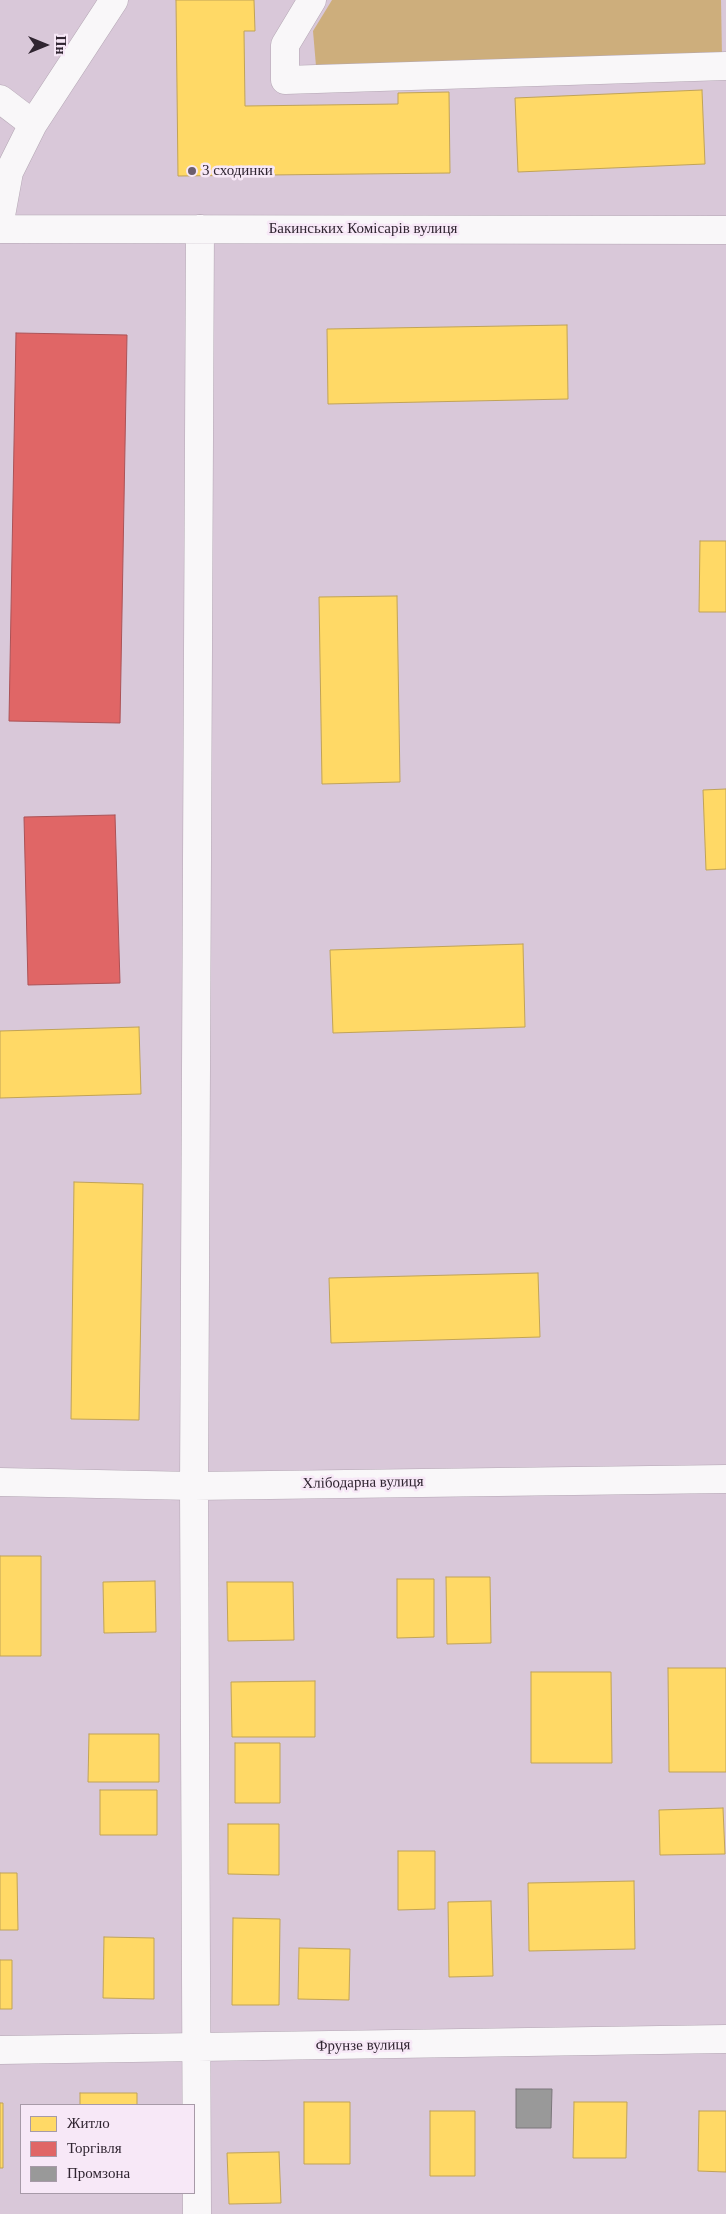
<!DOCTYPE html>
<meta charset="utf-8">
<style>
body{margin:0}
#map{position:relative;width:726px;height:2214px;overflow:hidden;background:#d9c8d9;font-family:Georgia,serif}
canvas{display:block}
.legend{position:absolute;left:20px;top:2104px;width:175px;height:90px;box-sizing:border-box;background:#f7e8f7;border:1px solid #a79aa8;margin:0;padding:6px 9px;list-style:none;font-size:15px;color:#302531}
.legend li{display:flex;align-items:center;gap:10px;height:25px}
.legend b{width:25px;border:1px solid #a79aa8}
.north{position:absolute;left:20px;top:20px;width:50px;height:50px;-webkit-text-stroke:4px #f7e8f7;paint-order:stroke;rotate:90deg;font-size:14px;font-weight:700;line-height:20px;text-align:center;color:#302531}
.north::after{content:'';display:block;margin:auto;width:18px;height:22px;background:#302531;clip-path:polygon(50% 0,100% 100%,50% 72%,0 100%)}
</style>
<div id="map">
<canvas width="726" height="2214"></canvas>
<ul class="legend">
<li><b style="height:14px;background:#ffd966"></b>Житло</li>
<li><b style="height:14px;background:#e06666"></b>Торгівля</li>
<li><b style="height:14px;background:#999"></b>Промзона</li>
</ul>
<div class="north">Пн</div>
</div>
<script>
const ctx = document.querySelector('canvas').getContext('2d');
ctx.lineJoin = 'round';
function paint(path, color) { ctx.fillStyle = color; ctx.fill(path, 'evenodd'); }
const poly = rows => new Path2D(rows.map(r => 'M' + r).join(''));
function stroke(path, color, width, dash) { ctx.strokeStyle = color; ctx.lineWidth = width; ctx.lineCap = dash ? 'butt' : 'round'; ctx.setLineDash(dash || []); ctx.stroke(path); }
function label(font, color, halo, rows, align = 'center') {
  ctx.font = font + ' Georgia,serif'; ctx.lineWidth = 5; ctx.setLineDash([]); ctx.textBaseline = 'middle'; ctx.strokeStyle = halo; ctx.fillStyle = color; for (const [text, x, y, turn = 0] of rows) {
    ctx.save(); ctx.translate(x, y); ctx.rotate((+turn || 0) * Math.PI / 180); ctx.textAlign = isNaN(turn) ? turn : align; if (halo) ctx.strokeText(text, 0, 0); ctx.fillText(text, 0, 0); ctx.restore();
  }
}
const green = poly([
 [332,0,721,0,722,57,316,66,313,31]
]);
const homes = poly([
 [176,0,254,0,255,31,244,31,245,106,398,104,398,93,449,92,450,173,178,176,176,0],
 [702,90,705,164,518,172,515,98,702,90],
 [567,325,568,399,328,404,327,329,567,325],
 [700,541,726,541,726,612,699,612,700,541],
 [397,596,400,782,322,784,319,597,397,596],
 [726,789,726,869,706,870,703,790,726,789],
 [523,944,525,1027,333,1033,330,950,523,944],
 [139,1027,141,1094,0,1098,0,1031,139,1027],
 [74,1182,143,1184,139,1420,71,1419,74,1182],
 [538,1273,540,1337,331,1343,329,1278,538,1273],
 [0,1556,41,1556,41,1656,0,1656,0,1556],
 [446,1577,490,1577,491,1643,447,1644,446,1577],
 [397,1579,434,1579,434,1637,397,1638,397,1579],
 [155,1581,156,1632,104,1633,103,1582,155,1581],
 [227,1582,293,1582,294,1640,228,1641,227,1582],
 [668,1668,726,1668,726,1772,669,1772,668,1668],
 [531,1672,611,1672,612,1763,531,1763,531,1672],
 [315,1681,315,1737,232,1737,231,1682,315,1681],
 [89,1734,159,1734,159,1782,88,1782,89,1734],
 [235,1743,280,1743,280,1803,235,1803,235,1743],
 [100,1790,157,1790,157,1835,100,1835,100,1790],
 [723,1808,725,1854,660,1855,659,1810,723,1808],
 [228,1824,279,1824,279,1875,228,1874,228,1824],
 [398,1851,435,1851,435,1909,398,1910,398,1851],
 [0,1873,17,1873,18,1930,0,1930,0,1873],
 [634,1881,635,1949,529,1951,528,1883,634,1881],
 [491,1901,493,1976,449,1977,448,1902,491,1901],
 [233,1918,280,1919,279,2005,232,2005,233,1918],
 [104,1937,154,1938,154,1999,103,1998,104,1937],
 [299,1948,350,1949,349,2000,298,1999,299,1948],
 [0,1960,12,1960,12,2009,0,2009,0,1960],
 [80,2093,137,2093,137,2105,80,2105,80,2093],
 [304,2102,350,2102,350,2164,304,2164,304,2102],
 [574,2102,627,2102,626,2158,573,2158,574,2102],
 [0,2103,3,2103,3,2168,0,2168,0,2103],
 [430,2111,475,2111,475,2176,430,2176,430,2111],
 [699,2111,726,2111,726,2172,698,2171,699,2111],
 [279,2152,281,2203,229,2204,227,2153,279,2152]
]);
const shops = poly([
 [16,333,127,335,120,723,9,721,16,333],
 [115,815,120,983,28,985,24,817,115,815]
]);
const industry = poly([
 [516,2089,552,2089,551,2128,516,2128,516,2089]
]);
const minor = poly([
 [312,0,285,45,285,80,726,66],
 [0,99,33,124,9,172,0,221],
 [33,124,114,0],
 [0,229,726,230],
 [0,1482,194,1486,726,1479],
 [0,2050,726,2039],
 [197,2214,194,1486,200,229]
]);
const markers = [
 [192,171,5,"#6b5e6c"]
];
const poiNames = [
 ["3 сходинки",202,171]
];
const streetNames = [
 ["Бакинських Комісарів вулиця",363,229],
 ["Хлібодарна вулиця",363,1483,-1],
 ["Фрунзе вулиця",363,2046,-1]
];
paint(green, '#cdae7c');
paint(homes, '#ffd966');
stroke(homes, '#c1a356', 1);
paint(shops, '#e06666');
stroke(shops, '#ab5256', 1);
paint(industry, '#999');
stroke(industry, '#7a767a', 1);
stroke(minor, '#b3a6b3', 29);
stroke(minor, '#f9f7f9', 28);
for (const [x, y, r, color] of markers) { const dot = new Path2D(); dot.arc(x, y, r, 0, 2 * Math.PI); ctx.fillStyle = color; ctx.fill(dot); stroke(dot, '#f7e8f7', 2); }
label('15px', '#302531', '#f7e8f7', poiNames, 'left');
label('15px', '#302531', '#f7e8f7', streetNames);
</script>
